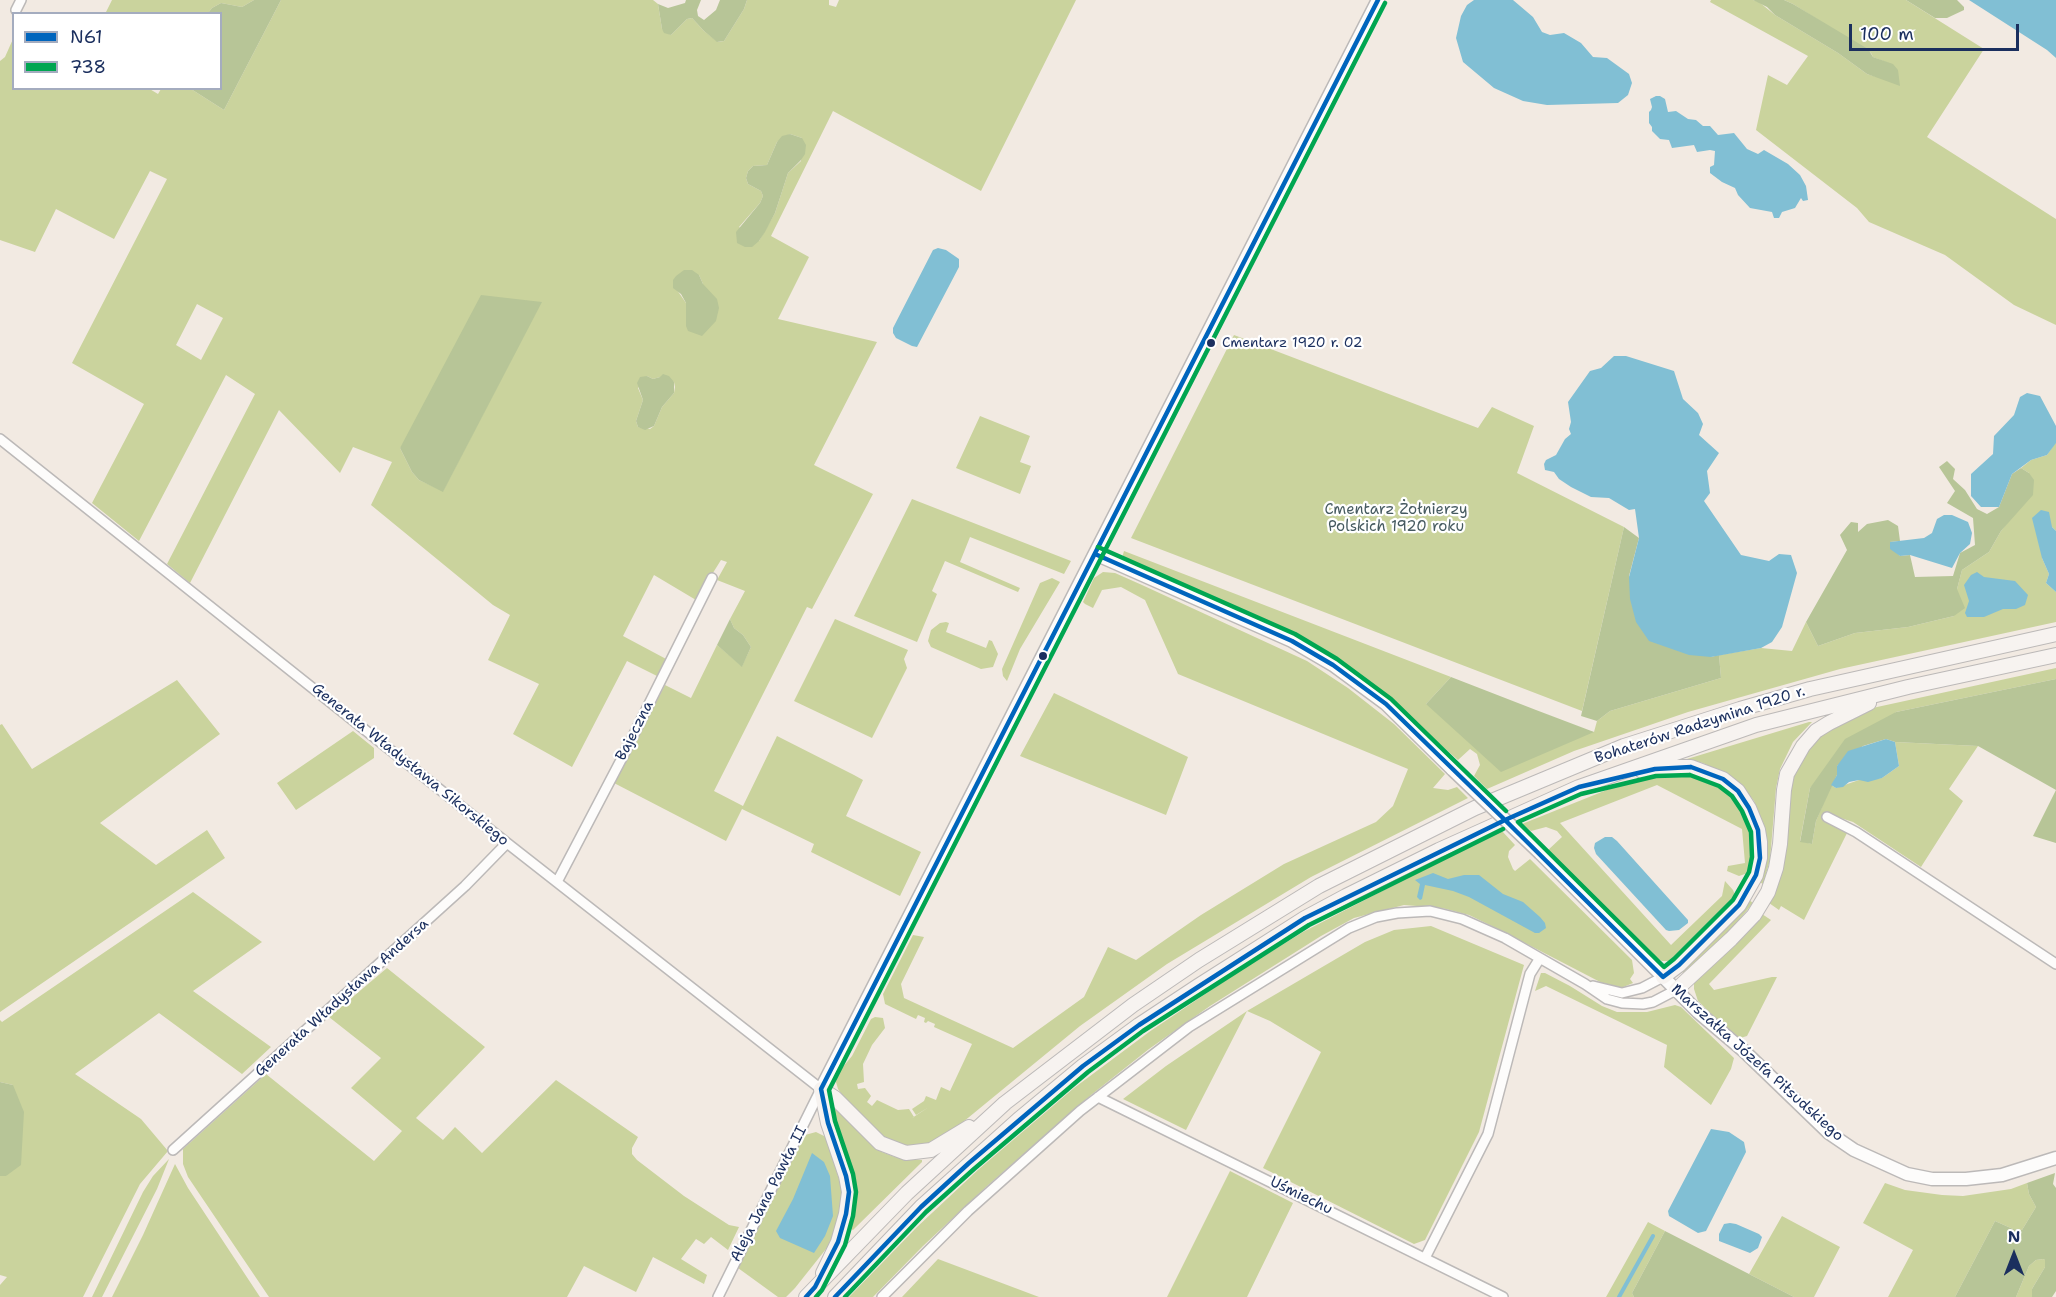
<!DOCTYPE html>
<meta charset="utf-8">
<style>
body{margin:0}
#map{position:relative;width:2056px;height:1297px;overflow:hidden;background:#f2eae2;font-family:"Shantell Sans",sans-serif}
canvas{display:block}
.legend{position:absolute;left:12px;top:12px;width:210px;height:78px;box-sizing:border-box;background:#fff;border:2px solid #a4acbf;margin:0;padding:8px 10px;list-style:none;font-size:18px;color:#1b2f5e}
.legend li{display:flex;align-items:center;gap:12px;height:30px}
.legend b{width:30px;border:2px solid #a4acbf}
.north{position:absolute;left:1984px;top:1225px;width:60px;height:60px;-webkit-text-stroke:4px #fff;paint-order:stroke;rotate:0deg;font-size:16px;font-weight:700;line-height:24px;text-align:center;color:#1b2f5e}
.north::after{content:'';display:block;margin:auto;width:21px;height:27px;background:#1b2f5e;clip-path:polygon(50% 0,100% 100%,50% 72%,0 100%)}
.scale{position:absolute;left:1849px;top:24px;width:170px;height:27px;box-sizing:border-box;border:3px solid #1b2f5e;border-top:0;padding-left:8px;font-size:18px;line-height:21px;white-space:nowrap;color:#1b2f5e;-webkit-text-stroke:4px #fff;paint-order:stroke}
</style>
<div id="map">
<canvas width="2056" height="1297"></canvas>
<ul class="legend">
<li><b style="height:8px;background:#0065bd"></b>N61</li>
<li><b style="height:8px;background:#00a651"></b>738</li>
</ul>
<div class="north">N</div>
<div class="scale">100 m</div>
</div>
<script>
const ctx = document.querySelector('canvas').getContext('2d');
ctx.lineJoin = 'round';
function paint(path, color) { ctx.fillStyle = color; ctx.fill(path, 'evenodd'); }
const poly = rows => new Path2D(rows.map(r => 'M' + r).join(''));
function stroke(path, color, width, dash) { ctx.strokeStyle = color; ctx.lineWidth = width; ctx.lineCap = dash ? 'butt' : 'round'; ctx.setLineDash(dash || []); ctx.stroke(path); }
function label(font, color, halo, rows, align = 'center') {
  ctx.font = font + ' "Shantell Sans",sans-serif'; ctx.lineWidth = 4.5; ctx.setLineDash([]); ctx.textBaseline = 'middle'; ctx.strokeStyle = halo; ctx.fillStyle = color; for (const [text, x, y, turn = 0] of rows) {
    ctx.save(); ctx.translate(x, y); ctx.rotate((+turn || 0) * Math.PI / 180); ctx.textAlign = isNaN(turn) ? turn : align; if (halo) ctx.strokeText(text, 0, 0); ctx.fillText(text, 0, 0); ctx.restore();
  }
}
const green = poly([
 [112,0,254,0,242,7,221,3,212,8,208,13,105,14],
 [281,0,653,0,658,4,662,29,671,35,687,19,692,18,704,31,718,42,724,41,744,9,747,0,829,0,829,5,836,7,839,0,1076,0,981,191,833,111,771,236,809,257,778,319,877,342,814,465,873,494,812,609,807,607,714,791,743,806,777,736,854,775,863,780,846,816,921,852,900,896,811,852,814,844,742,809,726,841,614,783,665,685,691,698,717,645,742,666,751,647,743,635,734,628,730,619,745,591,717,580,727,562,721,560,696,600,654,575,623,636,668,660,659,681,657,676,627,661,572,767,513,734,539,684,488,660,510,615,493,605,371,505,392,462,353,447,340,473,279,410,190,583,167,564,255,394,226,375,139,541,92,503,144,404,72,363,167,179,150,171,114,239,56,209,35,252,0,240,0,61,5,57,13,39,14,88,148,88,158,94,161,89,191,89,224,110],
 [790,134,802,138,801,161,788,173,775,213,759,241,739,227,760,203,763,196,761,191,748,184,746,178,748,171,753,166,767,165,777,142],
 [699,275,703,284,686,317,686,303,677,290],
 [541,302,443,491,419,480,412,472,400,448],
 [197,304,223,318,201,360,176,345],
 [647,376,653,379,660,377,674,382,675,387,674,393,662,407,654,426,650,429,638,427,636,421,643,400,638,388],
 [1711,0,1753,0,1759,2,1775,15,1838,53,1867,74,1877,77,1893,65,1873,57,1871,53,1793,4,1784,0,1906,0,1984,49,1927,137,2056,219,2056,325,2014,305,1945,255,1869,222,1857,208,1756,130,1768,75,1787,85,1808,56,1710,2],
 [1234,335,1478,428,1492,407,1534,426,1517,473,1624,527,1582,711,1131,538],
 [980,416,1030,436,1020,462,1031,466,1020,494,956,468],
 [2056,442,2056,531,2052,527,2042,558,2049,574,2046,583,2056,592,2056,622,1840,669,1688,712,1574,751,1487,789,1474,776,1480,765,1477,754,1470,749,1458,760,1370,683,1316,648,1122,558,1124,551,1451,677,1426,704,1594,732,1597,721,1610,711,1721,678,1719,655,1761,648,1792,651,1806,622,1818,646,1855,633,1908,627,1954,616,1957,589,1962,570,1989,552,2001,531,2014,514,2029,473,2021,468,2031,460,2047,455],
 [912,499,1071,561,1064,574,970,537,960,562,1020,588,1018,592,945,561,932,591,937,594,917,642,854,616],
 [1103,572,1115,573,1142,585,1307,661,1348,688,1394,724,1445,774,1433,788,1448,790,1457,787,1468,798,1311,877,1167,964,1080,1026,946,1136,931,1144,911,1148,885,1141,846,1100,838,1089,836,1082,837,1074,852,1056,871,1019,875,1017,883,1018,885,1028,872,1045,863,1064,864,1082,857,1084,858,1089,865,1088,871,1096,867,1102,872,1106,877,1100,898,1110,909,1109,914,1117,912,1118,929,1107,916,1115,912,1109,924,1101,926,1096,936,1100,941,1087,950,1091,972,1044,934,1027,935,1024,928,1021,926,1023,924,1022,925,1018,918,1015,916,1019,885,1004,883,994,913,935,924,937,901,984,904,998,1013,1048,1084,997,1108,947,1136,960,1201,915,1284,864,1376,822,1393,806,1408,769,1178,674,1145,600,1121,587,1102,590,1093,608,1085,604,1083,602,1094,578],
 [1052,578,1060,582,1020,649,1007,681,1003,676,1002,669,1040,583],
 [835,619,908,650,904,659,907,668,872,738,794,701],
 [946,622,949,623,946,632,986,648,989,640,992,641,998,654,993,667,981,669,931,647,928,641,931,630,940,623],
 [2056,668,2056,679,1896,712,1810,788,1800,841,1812,844,1816,821,1831,785,1836,788,1859,780,1882,778,1899,766,1895,742,1978,746,1949,789,1963,801,1921,867,1853,822,1828,814,1848,831,1804,920,1781,906,1779,910,1769,903,1787,786,1814,736,1868,709],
 [177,680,220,734,100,823,156,865,207,830,225,858,0,1012,0,725,2,724,32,769],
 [1054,693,1188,757,1166,815,1020,756],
 [1809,722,1812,722,1793,742,1780,769,1776,788,1770,860,1763,884,1758,881,1764,832,1754,801,1747,792,1727,775,1703,763,1687,759],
 [353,731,374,748,374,758,296,810,277,783],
 [1671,772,1693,774,1715,782,1733,796,1740,804,1753,834,1753,857,1748,873,1739,876,1727,871,1728,866,1745,863,1742,829,1657,785,1560,823,1671,945,1722,896,1725,881,1733,890,1735,895,1733,901,1675,960,1670,961,1662,961,1649,953,1547,851,1562,837,1557,831,1546,827,1531,831,1522,824,1629,781,1643,777],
 [1502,831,1515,845,1509,851,1508,857,1513,869,1515,871,1530,859,1632,960,1634,973,1630,979,1633,983,1621,988,1604,984,1496,928,1469,915,1442,908,1404,905,1354,918,1321,936,1210,1006,1149,1049,1091,1095,986,1187,923,1246,873,1297,849,1297,917,1227,979,1169,1074,1088,1149,1032,1238,972,1303,932,1442,860],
 [193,892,262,942,193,991,271,1047,242,1074,159,1013,75,1074,141,1119,168,1151,140,1184,83,1297,0,1297,0,1285,7,1277,0,1275,0,1176,6,1176,13,1085,0,1082,0,1020,2,1022],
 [1748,899,1753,903,1739,920,1725,936,1683,973,1682,971],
 [1762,914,1771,920,1709,984,1714,990,1772,977,1777,977,1747,1036,1737,1039,1698,1001,1694,989,1694,982],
 [1431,926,1524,965,1479,1132,1425,1240,1414,1244,1263,1168,1321,1052,1270,1021,1247,1011,1186,1130,1123,1099,1166,1066,1247,1011,1365,942,1394,930],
 [387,968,485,1047,416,1118,443,1140,455,1127,482,1153,556,1080,638,1137,632,1148,632,1154,637,1160,684,1196,729,1225,739,1227,728,1250,711,1237,704,1244,696,1239,681,1259,707,1275,704,1284,653,1257,636,1292,584,1266,567,1297,269,1297,188,1177,183,1164,183,1149,266,1074,374,1161,402,1131,351,1088,381,1058,329,1017],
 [1541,973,1545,973,1570,986,1602,1006,1617,1012,1647,1012,1675,1005,1681,1007,1734,1058,1731,1069,1711,1105,1664,1067,1667,1045,1546,986,1535,991],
 [833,1106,838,1109,870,1143,882,1152,895,1157,922,1160,922,1162,853,1230,851,1229,856,1206,856,1195,830,1109],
 [816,1132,826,1137,842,1189,843,1202,830,1244,795,1288,786,1297,778,1297,738,1268,801,1139,805,1135],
 [169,1159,157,1189,102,1297,92,1297,143,1192,153,1176],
 [175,1164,188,1188,260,1297,112,1297,143,1235],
 [1230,1171,1293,1203,1247,1297,1167,1297],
 [1885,1183,1905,1190,1942,1195,1963,1196,2011,1189,2027,1183,2029,1194,2036,1207,2022,1230,2013,1229,1995,1221,1955,1297,1888,1297,1913,1250,1863,1223],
 [1782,1216,1840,1247,1814,1297,1794,1297,1749,1274],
 [1648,1222,1665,1231,1632,1293,1634,1297,1606,1297],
 [938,1259,1039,1297,902,1297],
 [2043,1259,2045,1260,2045,1267,2032,1289,2032,1297,2016,1297,2029,1266,2036,1260]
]);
const forest = poly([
 [254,0,281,0,224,110,191,89,220,88,220,14,208,13,212,8,221,3,242,7],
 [686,0,701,0,697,10,698,16,704,20,716,10,720,0,747,0,744,9,724,41,717,42,704,31,692,18,687,19,671,35,664,33,662,29,658,4,668,8,685,3],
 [1753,0,1784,0,1793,4,1868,49,1873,57,1893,64,1898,70,1900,86,1867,74,1838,53,1775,15,1767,7],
 [1906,0,1957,0,1964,7,1964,10,1947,18,1935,18],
 [790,134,802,138,806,145,805,154,801,160,788,173,775,213,765,232,759,241,752,247,745,247,737,243,736,232,760,203,763,196,761,191,748,184,746,178,748,171,753,166,767,165,777,142,782,136],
 [684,270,692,270,699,275,703,284,717,299,719,308,716,321,702,336,688,331,686,326,686,303,681,294,673,288,673,280,676,276],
 [481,295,542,302,443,492,419,480,412,472,400,448],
 [663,374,669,376,674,382,674,393,662,407,654,426,645,430,638,427,636,421,643,400,637,383,640,377,647,376,653,379,660,377],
 [1947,461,1955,469,1953,479,1965,490,1977,509,1987,514,1999,507,2012,474,2021,468,2029,473,2034,480,2033,495,2001,531,1989,552,1962,570,1957,589,1965,608,1954,616,1908,627,1855,633,1818,646,1806,622,1847,550,1840,535,1851,522,1858,523,1858,532,1867,524,1888,520,1898,526,1900,541,1890,542,1900,556,1910,555,1915,577,1953,576,1960,553,1975,545,1973,518,1947,503,1955,491,1939,467],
 [1624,527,1639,538,1629,576,1711,657,1719,655,1721,678,1610,711,1597,721,1581,716],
 [730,619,734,628,743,635,751,647,742,667,717,645],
 [1451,677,1536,710,1594,732,1501,772,1426,704],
 [2056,679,2056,790,1978,746,1895,742,1886,739,1863,746,1837,766,1837,775,1816,821,1812,844,1800,842,1810,788,1845,739,1896,712],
 [2056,790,2056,843,2033,836],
 [0,1082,13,1085,24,1112,21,1165,6,1176,0,1176],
 [2055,1173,2053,1184,2056,1188,2056,1291,2052,1297,2032,1297,2032,1289,2045,1267,2045,1260,2043,1259,2036,1260,2029,1266,2016,1297,1955,1297,1995,1221,2013,1229,2022,1230,2036,1207,2029,1194,2027,1183],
 [1665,1231,1749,1274,1794,1297,1634,1297,1632,1293]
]);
const water = poly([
 [1474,0,1513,0,1533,17,1542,32,1550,35,1564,33,1581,43,1593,57,1607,58,1629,74,1632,83,1628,95,1618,103,1547,105,1523,101,1494,88,1463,62,1456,38,1461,16,1467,5],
 [1969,0,2056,0,2056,58,2047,50],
 [1656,96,1660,96,1665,99,1668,112,1676,111,1688,119,1696,120,1703,126,1710,126,1718,135,1734,133,1747,149,1758,154,1764,150,1788,164,1800,175,1806,186,1808,200,1803,201,1801,198,1795,208,1782,212,1779,218,1774,218,1772,212,1750,208,1738,195,1735,188,1722,182,1710,173,1710,167,1714,165,1715,151,1710,150,1697,152,1694,145,1672,148,1669,140,1660,139,1652,131,1652,127,1649,123,1649,112,1651,110,1652,107,1650,99],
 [938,248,946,250,959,259,959,267,917,347,912,346,896,338,893,333,893,328,933,250],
 [1614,356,1626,356,1674,371,1683,399,1698,413,1703,424,1699,435,1719,453,1707,471,1710,493,1704,501,1741,555,1769,561,1779,554,1791,555,1797,573,1782,627,1772,642,1761,648,1711,657,1689,655,1649,641,1636,622,1630,599,1629,577,1639,538,1635,509,1629,510,1609,498,1591,497,1571,487,1559,479,1554,472,1545,470,1544,464,1546,460,1556,455,1565,439,1571,434,1569,429,1571,422,1568,402,1590,371,1601,368],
 [2027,393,2040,396,2056,426,2056,443,2047,455,2031,460,2012,474,1999,507,1981,507,1971,496,1971,474,1993,454,1994,436,2014,415,2020,397],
 [2041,510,2049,512,2052,527,2056,531,2056,592,2046,583,2049,574,2042,558,2032,518],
 [1944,515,1952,515,1968,522,1972,533,1970,544,1960,553,1952,568,1910,555,1900,556,1890,549,1890,542,1924,538,1932,533,1937,519],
 [1977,572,1984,577,2015,581,2028,595,2025,605,2016,609,2003,609,1984,617,1967,617,1965,613,1969,601,1964,585,1971,575],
 [1886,739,1895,742,1899,766,1882,778,1868,782,1859,780,1849,782,1843,787,1836,788,1831,785,1837,775,1837,766,1848,751],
 [1605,837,1612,837,1617,841,1688,920,1688,923,1679,930,1669,931,1666,930,1596,854,1594,848,1595,843],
 [1433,873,1448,879,1464,875,1479,875,1503,894,1523,902,1540,917,1545,923,1546,928,1539,933,1535,933,1469,897,1453,891,1425,885,1422,899,1420,900,1417,897,1420,884,1415,880],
 [1711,1129,1729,1132,1744,1142,1746,1152,1706,1231,1698,1233,1669,1216,1668,1211],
 [812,1153,824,1162,830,1176,833,1216,825,1236,814,1253,780,1238,776,1231,793,1199],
 [1730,1223,1736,1224,1759,1234,1762,1237,1758,1248,1750,1253,1719,1241,1719,1234,1724,1224]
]);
const stream = poly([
 [1619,1297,1653,1236]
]);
const minor = poly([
 [16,10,21,0],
 [0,439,507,843,821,1089,718,1297],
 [1827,817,1856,832,2056,964],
 [557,882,622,758,712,578],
 [1593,986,1622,993,1642,988,1663,977],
 [1098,1097,1503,1297],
 [173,1150,465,886,507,843],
 [1425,1258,1488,1134,1530,974,1540,958],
 [882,1297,968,1211,1080,1111,1189,1027,1349,928,1376,917,1397,913,1430,911,1462,919,1505,938,1585,984,1607,999,1622,1003,1643,1004,1653,1002,1676,990]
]);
const tertiary = poly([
 [1095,554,1292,641,1333,665,1386,704,1453,770],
 [1540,853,1698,1012,1744,1051,1829,1133,1854,1150,1907,1174,1932,1179,1966,1179,2002,1175,2056,1158],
 [821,1089,1378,0]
]);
const secondary = poly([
 [1642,771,1676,767,1691,767,1723,779,1738,791,1749,808,1758,830,1760,842,1760,858,1756,875,1739,905,1679,965,1663,977],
 [1676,990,1731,939,1754,915,1768,892,1776,868,1780,844,1784,790,1787,774,1803,746,1816,731,1829,723,1869,703],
 [821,1089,835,1098,880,1143,906,1153,931,1150,969,1127],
 [821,1089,828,1123,846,1176,849,1192,846,1214,838,1242,823,1273],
 [806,1297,907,1193,1005,1103,1133,1005,1199,960,1319,886,1475,808,1624,746,1740,709,1810,689,2056,634],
 [835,1297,921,1207,1018,1120,1083,1066,1139,1025,1198,986,1305,918,1346,896,1439,850,1579,787,1756,725,1908,687,2056,655]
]);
const tertiaryBridge = poly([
 [1453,770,1540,853]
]);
const bus1 = poly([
 [1095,554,1292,641,1333,665,1386,704,1505,820],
 [1691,767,1723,779,1738,791,1749,808,1758,830,1760,858,1756,875,1739,905,1679,965,1663,977,1505,820,1579,787,1655,769,1691,767],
 [806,1297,815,1287,838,1242,846,1214,849,1192,846,1176,828,1123,821,1089,1378,0],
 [835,1297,921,1207,969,1163,1083,1066,1139,1025,1305,918,1505,820]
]);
const bus2 = poly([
 [1098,547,1295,634,1337,659,1391,699,1506,811],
 [1690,775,1719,786,1732,796,1742,811,1751,832,1752,857,1749,872,1733,900,1674,959,1664,967,1518,822,1581,794,1656,776,1690,775],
 [816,1297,822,1290,845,1245,853,1216,856,1192,853,1174,835,1121,829,1090,1385,3],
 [845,1297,926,1212,974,1169,1088,1072,1143,1031,1309,925,1503,829]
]);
const markers = [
 [1211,343,5,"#1b2f5e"],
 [1043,656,5,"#1b2f5e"]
];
const busNames = [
 ["Cmentarz 1920 r. 02",1222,343]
];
const parkNames = [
 ["Cmentarz Żołnierzy",1396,510],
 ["Polskich 1920 roku",1396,527]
];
const streetNames = [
 ["Bohaterów Radzymina 1920 r.",1700,725,-18],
 ["Bajeczna",635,731,-63],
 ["Generała Władysława Sikorskiego",410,765,39],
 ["Generała Władysława Andersa",342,998,-42],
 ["Marszałka Józefa Piłsudskiego",1757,1063,42],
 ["Aleja Jana Pawła II",769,1194,-63],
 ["Uśmiechu",1301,1196,26]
];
paint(green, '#cad39d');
paint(forest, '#b7c597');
paint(water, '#81bfd4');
stroke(stream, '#81bfd4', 4);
stroke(minor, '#bcb9b8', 12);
stroke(tertiary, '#bcb9b8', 15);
stroke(secondary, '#bcb9b8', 16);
stroke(minor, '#fdfcfb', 9);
stroke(tertiary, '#fdfcfb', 12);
stroke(secondary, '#f7f3f0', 14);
stroke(tertiaryBridge, '#bcb9b8', 15, []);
stroke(tertiaryBridge, '#fdfcfb', 12);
stroke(bus1, '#0065bd', 4.5);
stroke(bus2, '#00a651', 4.5);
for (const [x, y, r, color] of markers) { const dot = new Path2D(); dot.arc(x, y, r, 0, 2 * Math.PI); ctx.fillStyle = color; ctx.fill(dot); stroke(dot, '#fff', 2); }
label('14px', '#1b2f5e', '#fff', busNames, 'left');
label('15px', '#465a60', '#fff', parkNames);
label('15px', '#1b2f5e', '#fff', streetNames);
</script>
